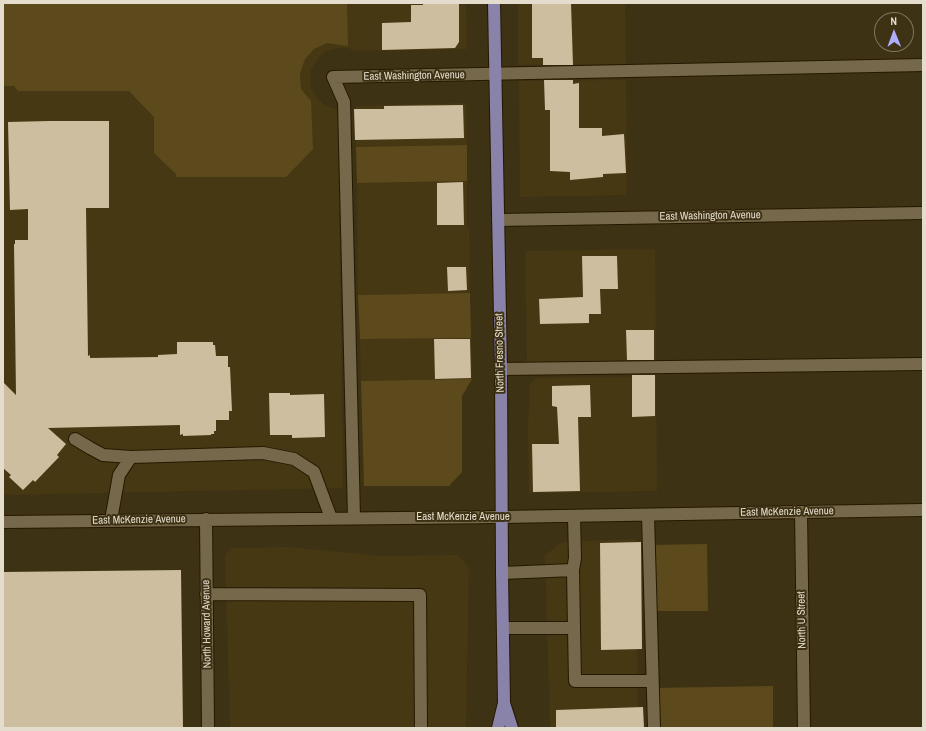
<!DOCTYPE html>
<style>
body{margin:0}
#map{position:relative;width:926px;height:731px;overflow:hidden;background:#3e3215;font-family:"Archivo Narrow",sans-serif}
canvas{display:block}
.frame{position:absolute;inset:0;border:4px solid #e4ddcd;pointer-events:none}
.north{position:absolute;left:874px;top:12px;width:40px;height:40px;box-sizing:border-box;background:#3e3215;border:1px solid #80765f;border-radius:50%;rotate:359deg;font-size:11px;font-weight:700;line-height:16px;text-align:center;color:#e4ddcd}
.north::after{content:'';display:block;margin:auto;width:14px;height:18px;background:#adaffb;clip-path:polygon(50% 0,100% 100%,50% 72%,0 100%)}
</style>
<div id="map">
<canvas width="926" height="731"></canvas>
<div class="frame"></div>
<div class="north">N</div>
</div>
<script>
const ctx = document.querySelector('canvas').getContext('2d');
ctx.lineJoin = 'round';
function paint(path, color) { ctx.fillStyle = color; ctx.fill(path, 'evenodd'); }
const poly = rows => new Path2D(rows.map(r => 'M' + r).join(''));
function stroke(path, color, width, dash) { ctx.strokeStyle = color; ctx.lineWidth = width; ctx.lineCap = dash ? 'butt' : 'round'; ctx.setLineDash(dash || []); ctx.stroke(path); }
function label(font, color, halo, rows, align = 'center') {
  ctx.font = font + ' "Archivo Narrow",sans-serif'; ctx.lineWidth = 4; ctx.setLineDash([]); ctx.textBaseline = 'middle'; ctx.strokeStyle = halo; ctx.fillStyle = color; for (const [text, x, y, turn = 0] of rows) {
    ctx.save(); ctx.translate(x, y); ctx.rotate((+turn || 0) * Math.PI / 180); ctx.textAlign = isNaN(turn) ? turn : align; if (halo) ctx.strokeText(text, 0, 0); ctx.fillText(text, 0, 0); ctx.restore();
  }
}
const built = poly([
 [3,3,466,3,467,49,356,51,347,48,336,48,324,52,319,57,311,69,310,76,311,88,317,98,326,106,338,109,343,488,3,495],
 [518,3,625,3,626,64,518,65],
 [626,80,627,195,520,197,519,81],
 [466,103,467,145,356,147,356,106],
 [467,181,467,229,469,229,470,293,358,295,357,183],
 [655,249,656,363,527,364,525,251],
 [471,338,472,379,361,381,360,339],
 [656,377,657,491,529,493,528,424,530,384,537,378],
 [636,539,638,728,550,728,545,555,562,542],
 [288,547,379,556,458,555,469,568,466,728,230,728,225,555,232,548]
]);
const green = poly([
 [3,3,347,3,348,46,327,43,314,49,305,59,300,73,301,89,311,101,313,149,286,177,176,177,176,174,154,153,154,117,129,91,18,91,14,86,3,86],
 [467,145,467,181,357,183,356,147],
 [470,293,471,338,360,339,358,295],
 [472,379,462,396,462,472,449,486,364,486,361,381],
 [707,544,708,611,650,611,649,545],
 [773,686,773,728,651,728,651,688]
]);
const building = poly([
 [423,3,459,3,459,42,455,48,382,50,382,23,411,22,411,5,423,5],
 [532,3,571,3,573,65,543,65,543,58,532,58],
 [544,80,573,80,573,84,579,83,579,128,602,128,602,136,624,134,626,173,603,174,603,177,570,180,570,172,550,171,550,110,545,110],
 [463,105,464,138,355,140,354,109,384,109,384,106],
 [50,121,109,121,109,208,86,208,88,356,90,355,90,358,158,357,158,355,177,354,177,342,213,342,213,345,215,345,216,356,228,356,228,367,230,367,232,411,229,411,229,420,216,420,216,431,214,431,214,434,211,434,211,435,183,436,183,434,180,435,180,425,48,428,66,444,57,455,59,457,35,482,33,480,23,490,9,477,11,475,3,468,3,382,16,395,14,244,15,244,15,240,28,240,28,209,10,210,8,122],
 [463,182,464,225,437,225,437,183],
 [582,256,617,256,618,289,600,289,601,314,589,314,589,323,540,324,539,299,583,297],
 [447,267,466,267,467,290,448,291],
 [626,330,654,330,654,360,627,360],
 [434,339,470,339,471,378,435,379],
 [632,375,655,375,655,416,632,417],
 [590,385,591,417,578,417,580,491,533,492,532,444,559,444,557,407,552,406,552,386],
 [269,393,290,393,290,395,324,394,325,437,292,438,292,435,270,435],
 [641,542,642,649,601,650,600,543],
 [181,570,183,728,3,728,3,572],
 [643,707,644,728,556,728,556,710]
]);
const minor = poly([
 [498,220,923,213],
 [501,369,923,364],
 [75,439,90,448,103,455,131,457,263,453,294,459,314,472,331,518],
 [801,512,804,728],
 [648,515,654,728],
 [354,518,344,102,333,77,923,65],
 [206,519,208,728],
 [111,520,119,475,131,457],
 [3,522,501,517,923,510],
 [502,573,573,570],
 [206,594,420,595,421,728],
 [503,628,574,628,573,570,575,558,574,516],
 [574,628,575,681,652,681]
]);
const major = poly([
 [494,3,501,369,502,573,504,703,498,728],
 [504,703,512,728]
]);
const streetNames = [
 ["East Washington Avenue",414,76,-1],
 ["East Washington Avenue",710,216,-1],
 ["North Fresno Street",500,353,-91],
 ["East McKenzie Avenue",787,512,-1],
 ["East McKenzie Avenue",463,517],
 ["East McKenzie Avenue",139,520,-1],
 ["North U Street",802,620,-91],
 ["North Howard Avenue",207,624,-91]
];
paint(built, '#473814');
paint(green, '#5d4a1c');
paint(building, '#ccbe9e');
stroke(minor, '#241900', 14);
stroke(major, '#241900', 14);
stroke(minor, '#76694b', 12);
stroke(major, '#8983a9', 12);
label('11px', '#e4ddcd', '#3e3215', streetNames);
</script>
